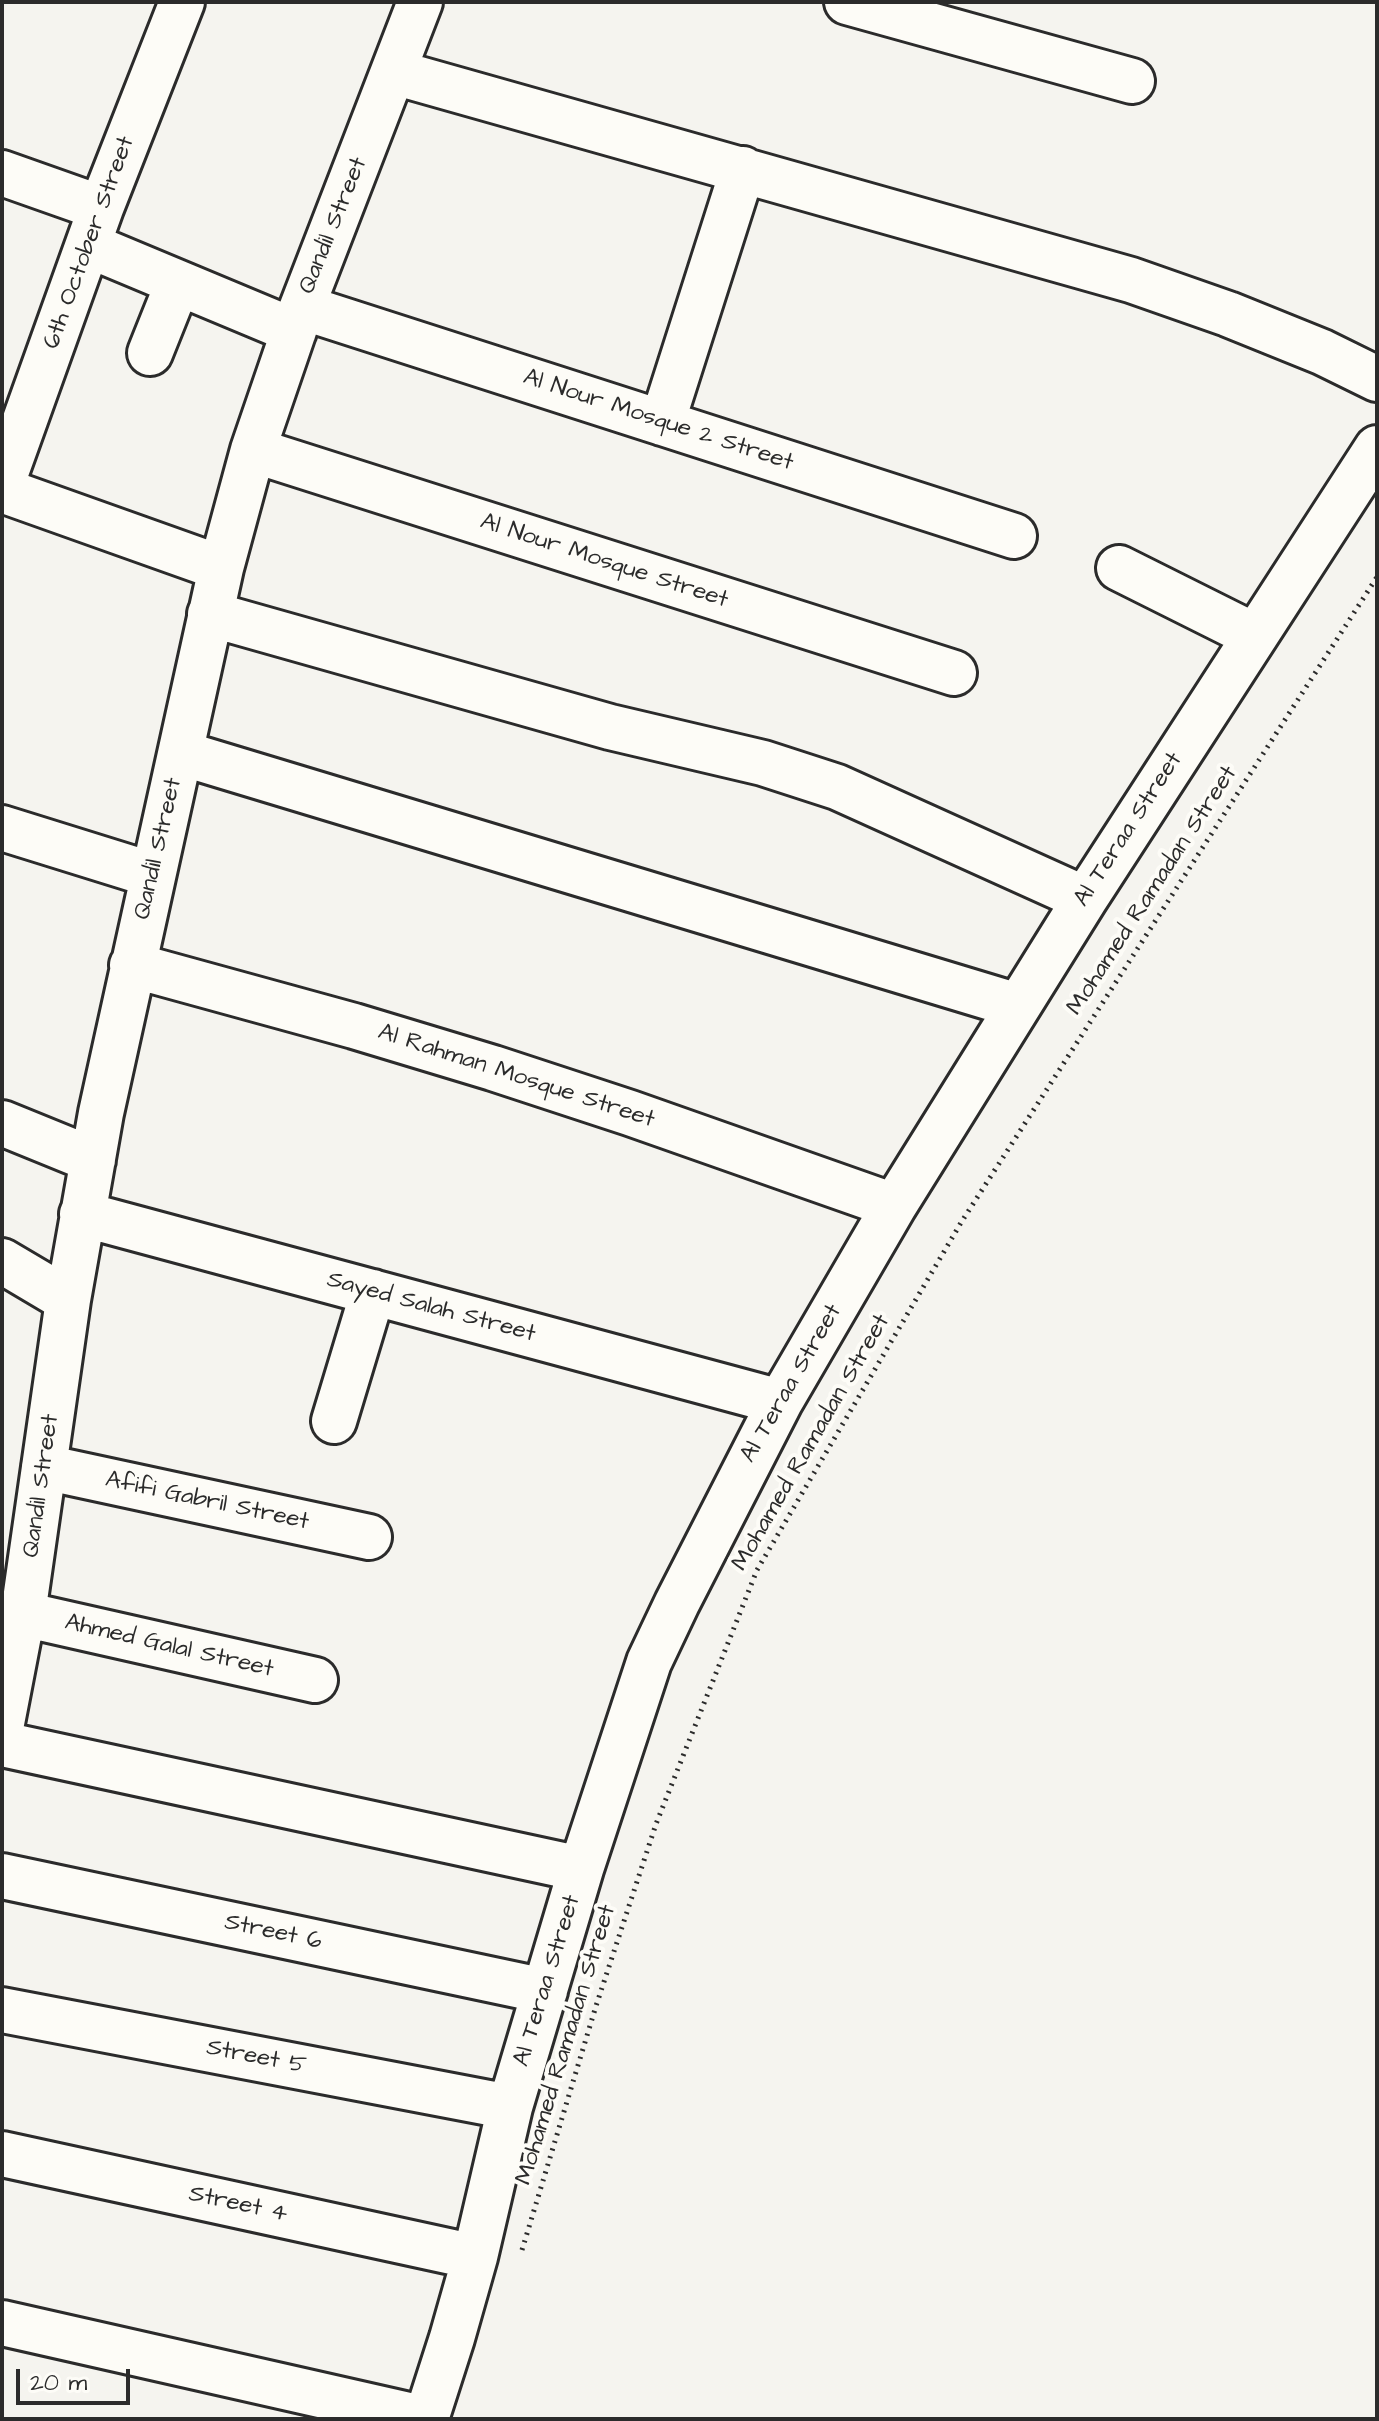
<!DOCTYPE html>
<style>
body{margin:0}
#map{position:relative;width:1379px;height:2421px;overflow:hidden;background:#f5f4ef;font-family:"Architects Daughter",sans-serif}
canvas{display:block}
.frame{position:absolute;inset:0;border:4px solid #2b2b2b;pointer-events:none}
.scale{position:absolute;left:16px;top:2369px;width:114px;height:36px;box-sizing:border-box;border:4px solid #2b2b2b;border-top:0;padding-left:10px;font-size:24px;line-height:28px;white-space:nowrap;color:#2b2b2b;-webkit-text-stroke:6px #fdfcf7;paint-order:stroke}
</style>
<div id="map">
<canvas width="1379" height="2421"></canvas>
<div class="frame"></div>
<div class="scale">20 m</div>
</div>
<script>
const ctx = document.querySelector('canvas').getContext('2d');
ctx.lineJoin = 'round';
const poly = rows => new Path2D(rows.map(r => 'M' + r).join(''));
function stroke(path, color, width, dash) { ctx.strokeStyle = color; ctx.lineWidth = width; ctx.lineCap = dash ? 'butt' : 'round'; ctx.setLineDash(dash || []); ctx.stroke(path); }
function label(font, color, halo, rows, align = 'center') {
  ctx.font = font + ' "Architects Daughter",sans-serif'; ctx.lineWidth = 8; ctx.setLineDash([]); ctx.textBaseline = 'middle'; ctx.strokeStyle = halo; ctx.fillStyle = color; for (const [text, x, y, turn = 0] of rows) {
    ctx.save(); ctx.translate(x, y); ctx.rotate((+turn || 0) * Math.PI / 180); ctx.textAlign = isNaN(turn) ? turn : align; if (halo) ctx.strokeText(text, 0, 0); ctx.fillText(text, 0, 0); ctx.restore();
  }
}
const path = poly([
 [522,2250,596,2006,656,1824,757,1570,962,1221,1377,577]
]);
const minor = poly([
 [847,2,1132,81],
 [394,72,1131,280,1228,314,1322,352,1377,379],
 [2,173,101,208],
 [88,245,294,331],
 [302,307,1014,536],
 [150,353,178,283],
 [662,423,743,169],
 [253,450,954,673],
 [2,484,101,208,182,2],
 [2,490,221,568],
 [1119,568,1255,636],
 [210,614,610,727,763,763,837,787,1085,899],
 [181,753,1018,1006],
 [2,828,153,875],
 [132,965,354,1026,493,1068,630,1113,894,1206],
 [2,1123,93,1160],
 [82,1214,780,1402],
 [2,1261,68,1300],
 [334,1421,373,1292],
 [44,1467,369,1537],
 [23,1614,315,1680],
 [2,1723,23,1614,68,1300,101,1113,221,568,253,450,302,307,420,2],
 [2,1744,581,1869],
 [2,1876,545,1991],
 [2,2010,510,2107],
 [2,2154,475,2257],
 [2,2323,426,2419],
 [426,2419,452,2338,475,2257,510,2107,581,1869,649,1662,677,1603,780,1402,894,1206,1085,899,1377,448]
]);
const streetNames = [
 ["Qandil Street",334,226,-68],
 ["6th October Street",90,243,-70],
 ["Al Nour Mosque 2 Street",658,421,18],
 ["Al Nour Mosque Street",604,562,18],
 ["Al Teraa Street",1129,830,-57],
 ["Qandil Street",159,849,-77],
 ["Mohamed Ramadan Street",1153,891,-57],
 ["Al Rahman Mosque Street",516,1077,18],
 ["Sayed Salah Street",431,1308,15],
 ["Al Teraa Street",792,1384,-60],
 ["Mohamed Ramadan Street",812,1443,-60],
 ["Qandil Street",42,1486,-82],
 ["Afifi Gabril Street",207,1502,12],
 ["Ahmed Galal Street",169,1647,13],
 ["Street 6",273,1933,12],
 ["Al Teraa Street",548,1981,-73],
 ["Mohamed Ramadan Street",567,2045,-73],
 ["Street 5",256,2058,11],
 ["Street 4",238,2205,12]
];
stroke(minor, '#2b2b2b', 50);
stroke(path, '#2b2b2b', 5, [2, 6]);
stroke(minor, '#fdfcf7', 44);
label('24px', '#2b2b2b', '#fdfcf7', streetNames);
</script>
